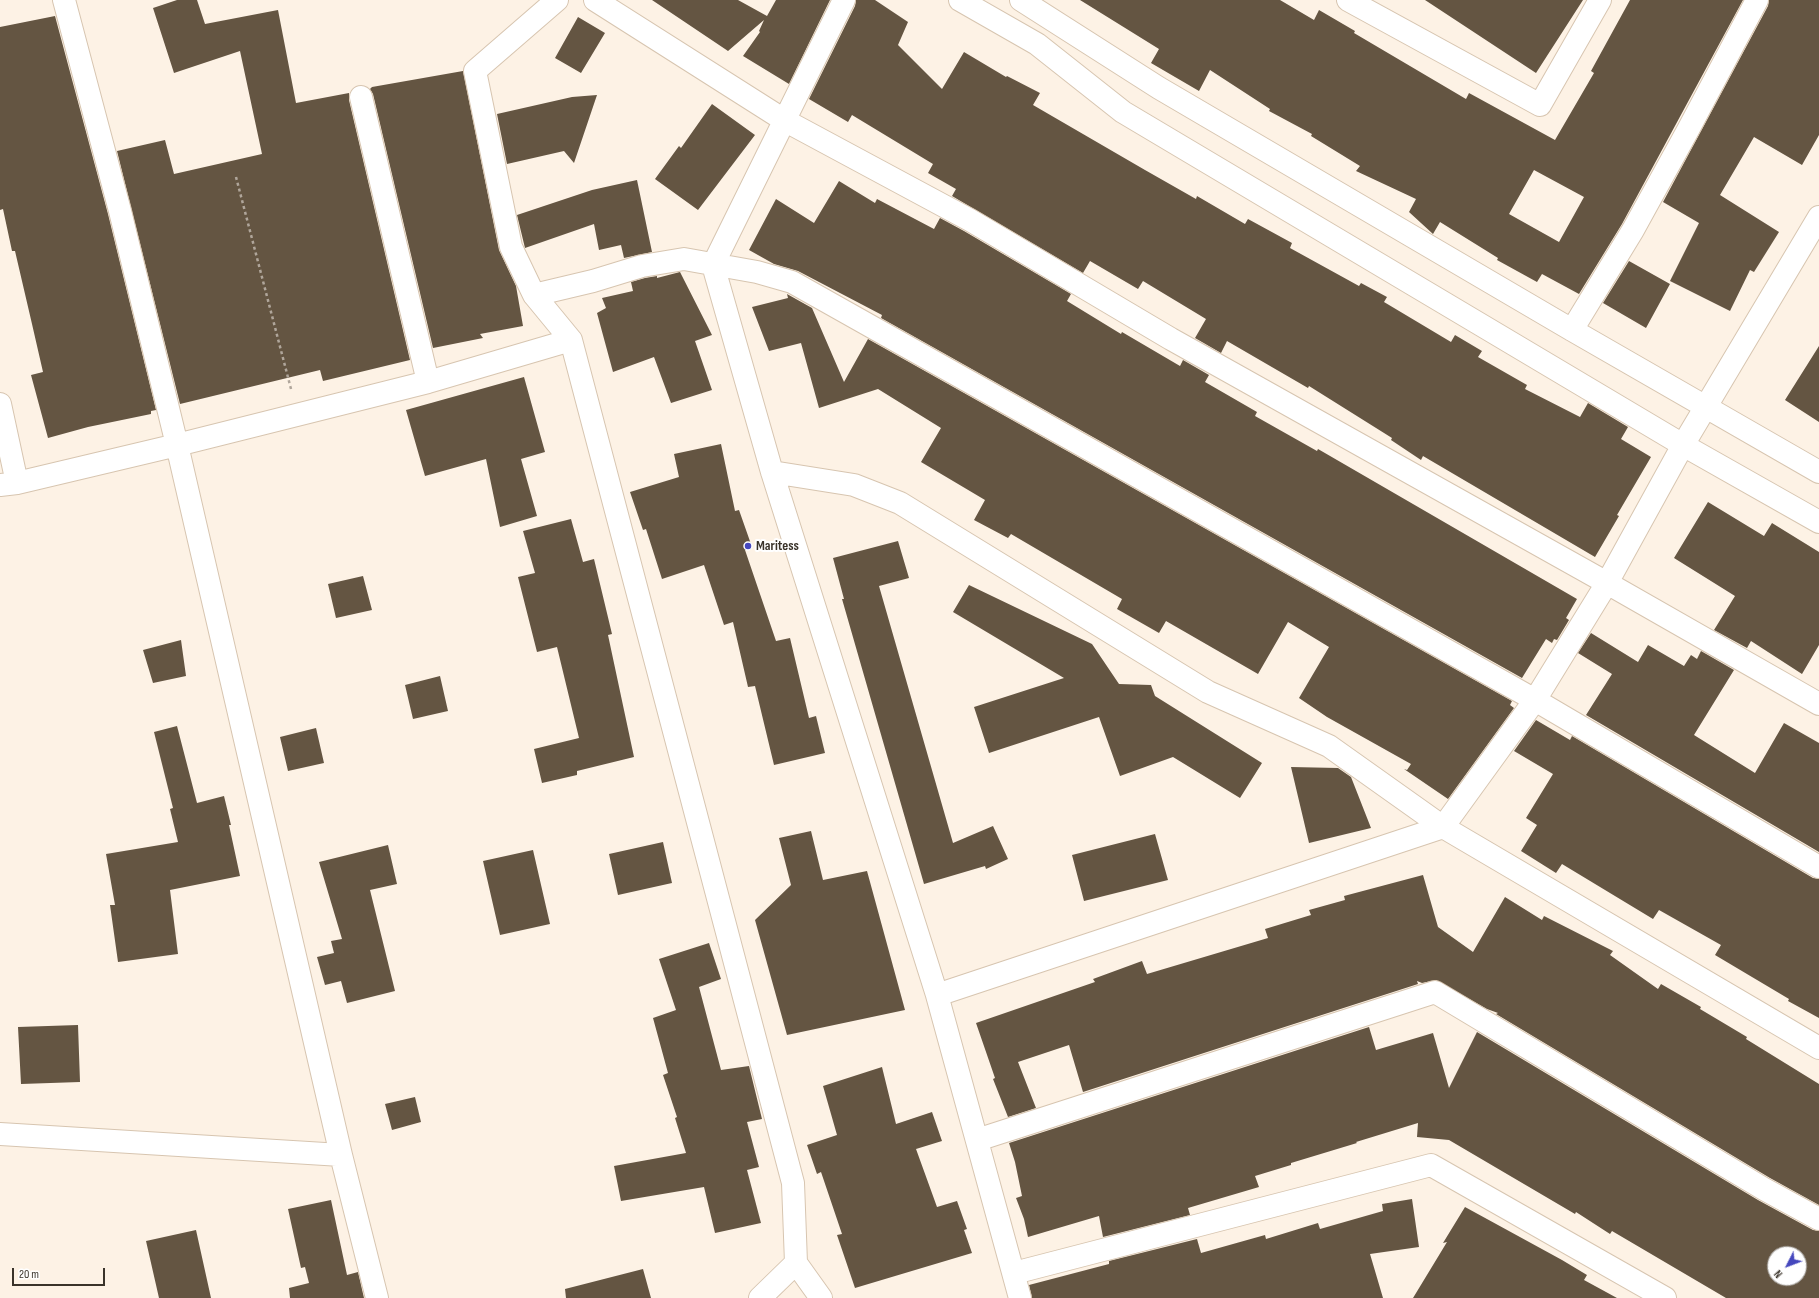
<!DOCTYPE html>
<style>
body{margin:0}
#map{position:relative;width:1819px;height:1298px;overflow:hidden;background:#fdf2e5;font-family:"Sofia Sans Condensed",sans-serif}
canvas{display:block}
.north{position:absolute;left:1767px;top:1246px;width:40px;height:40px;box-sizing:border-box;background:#fff;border:1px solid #b0adaa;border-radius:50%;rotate:228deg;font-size:11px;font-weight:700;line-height:16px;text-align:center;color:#3a332a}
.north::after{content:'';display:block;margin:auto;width:14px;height:18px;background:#4547bd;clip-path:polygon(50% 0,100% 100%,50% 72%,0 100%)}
.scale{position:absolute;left:12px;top:1268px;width:93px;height:18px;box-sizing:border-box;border:2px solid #3a332a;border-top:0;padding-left:5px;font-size:12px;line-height:14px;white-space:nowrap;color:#3a332a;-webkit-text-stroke:3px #fff;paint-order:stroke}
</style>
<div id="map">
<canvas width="1819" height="1298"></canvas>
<div class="north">N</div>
<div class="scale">20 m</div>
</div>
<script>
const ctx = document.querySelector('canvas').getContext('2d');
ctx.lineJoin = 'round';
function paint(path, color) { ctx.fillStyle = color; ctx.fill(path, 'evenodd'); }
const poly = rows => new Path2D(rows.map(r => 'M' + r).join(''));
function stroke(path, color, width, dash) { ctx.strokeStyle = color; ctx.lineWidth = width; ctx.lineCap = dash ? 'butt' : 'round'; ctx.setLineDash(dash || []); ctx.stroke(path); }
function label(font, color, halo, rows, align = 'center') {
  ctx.font = font + ' "Sofia Sans Condensed",sans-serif'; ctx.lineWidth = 4; ctx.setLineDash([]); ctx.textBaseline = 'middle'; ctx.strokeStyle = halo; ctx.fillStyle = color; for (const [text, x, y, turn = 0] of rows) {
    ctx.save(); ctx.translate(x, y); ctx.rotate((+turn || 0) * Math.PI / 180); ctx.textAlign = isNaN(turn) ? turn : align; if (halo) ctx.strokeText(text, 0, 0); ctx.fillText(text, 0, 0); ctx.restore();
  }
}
const building = poly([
 [177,0,197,0,205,24,278,10,296,103,349,93,349,100,410,360,323,381,320,370,180,404,117,151,165,140,174,174,262,154,240,51,174,73,153,8],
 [652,0,738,0,767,16,776,0,830,0,789,84,743,56,760,32,759,31,764,20,728,51],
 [856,0,875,0,908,22,898,45,942,89,964,52,1006,77,1007,76,1040,93,1033,105,1145,170,1196,199,1197,196,1245,224,1248,219,1292,243,1290,248,1359,286,1361,283,1387,297,1384,302,1451,342,1455,335,1482,351,1478,357,1527,385,1525,389,1580,417,1588,403,1628,427,1621,439,1651,457,1617,515,1619,516,1595,557,1423,456,1421,460,1391,440,1392,438,1309,386,1308,388,1227,341,1221,353,1195,338,1206,319,1143,281,1138,289,1090,261,1083,273,952,196,956,189,928,173,933,164,852,115,848,122,809,99,855,6],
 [1080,0,1280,0,1314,20,1319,10,1355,31,1354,33,1466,99,1469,93,1555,140,1594,73,1591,71,1630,0,1743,0,1622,224,1579,294,1542,274,1537,282,1497,260,1498,258,1440,222,1433,234,1409,212,1416,199,1356,171,1360,166,1311,136,1312,134,1269,111,1270,109,1210,70,1199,91,1151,63,1159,49],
 [1534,170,1584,197,1559,242,1509,214],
 [1425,0,1583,0,1536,73],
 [1769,0,1819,0,1819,135,1802,165,1754,137,1720,195,1779,232,1754,272,1750,270,1730,311,1670,281,1699,223,1663,202,1768,6],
 [55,16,108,214,156,410,151,411,151,414,88,427,48,438,31,375,43,372,32,324,15,251,12,251,3,209,0,210,0,27],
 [578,17,605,33,581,73,555,58],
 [463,71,499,250,516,286,523,326,480,334,483,338,433,348,373,94,370,89,372,87],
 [597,95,574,163,564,151,507,164,497,114,572,97],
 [712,104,755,135,698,210,655,179,679,146,681,148],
 [637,180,652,252,624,258,621,245,599,250,594,224,525,248,517,215,592,190],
 [839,181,875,203,877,199,934,229,940,218,964,231,1071,294,1067,301,1121,334,1122,332,1180,366,1183,360,1209,375,1205,382,1257,412,1255,416,1317,451,1318,449,1577,599,1566,618,1569,620,1557,640,1554,639,1552,643,1546,639,1522,678,881,318,882,315,798,271,774,264,749,250,776,199,814,223],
 [1629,261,1670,284,1646,328,1603,303],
 [680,272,712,335,695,341,712,390,671,403,654,357,613,372,597,313,606,308,602,298,633,291,631,282,645,278,657,276,657,278],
 [787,294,812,308,844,382,868,339,1512,701,1510,705,1514,708,1448,799,1404,769,1407,770,1411,764,1327,717,1299,698,1329,647,1288,622,1258,674,1166,621,1159,633,1117,609,1122,599,1011,534,1008,538,974,520,985,500,921,462,941,428,878,389,819,408,801,343,769,351,752,307,788,298],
 [1819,346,1819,422,1785,400],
 [524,377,545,452,521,459,537,516,500,527,486,459,425,476,406,410],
 [721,444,735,511,739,510,752,547,745,550,776,641,790,638,809,718,816,716,825,753,774,765,755,686,748,687,733,622,724,625,704,565,662,579,646,529,643,530,630,492,679,477,674,454],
 [1708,502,1764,536,1772,523,1819,552,1819,645,1802,674,1751,641,1747,648,1714,630,1735,596,1674,558],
 [571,519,583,562,594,559,612,634,608,635,634,757,577,771,577,775,542,783,534,749,579,738,557,647,537,652,518,577,535,573,523,531],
 [898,541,909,578,879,586,953,843,993,826,1008,859,986,869,985,866,924,884,842,599,844,599,833,558],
 [363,576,372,610,336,618,328,584],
 [969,585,1092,644,1119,684,1151,685,1155,696,1262,763,1240,798,1173,757,1120,776,1099,717,989,753,974,707,1064,678,953,612],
 [1591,633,1638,662,1648,645,1684,666,1691,655,1697,659,1701,651,1734,670,1694,735,1755,773,1784,723,1819,743,1819,852,1586,715,1612,674,1578,653],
 [181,640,186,676,153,683,143,650],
 [440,676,448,711,413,719,405,685],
 [1536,720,1570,740,1572,736,1813,878,1819,879,1819,1018,1788,1001,1789,999,1715,955,1721,945,1659,910,1653,919,1562,864,1556,873,1521,851,1537,825,1526,818,1553,774,1514,751],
 [177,726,197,803,224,796,231,825,229,825,240,876,170,890,178,954,118,962,110,905,115,905,106,854,178,842,170,809,173,808,154,732],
 [316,728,324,763,288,771,280,737],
 [1291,767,1338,768,1351,777,1371,828,1309,843],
 [811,831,823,880,867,871,905,1010,787,1035,755,920,791,885,779,838],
 [1155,834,1168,880,1084,901,1072,855],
 [663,842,672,883,618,895,609,854],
 [388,845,397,884,370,890,395,991,347,1003,341,981,325,985,317,957,334,953,331,941,342,939,319,862],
 [533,850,550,924,500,935,483,861],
 [1423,875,1438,927,1473,952,1505,897,1542,920,1544,916,1613,951,1610,955,1658,989,1661,984,1701,1007,1700,1009,1747,1037,1746,1039,1819,1084,1819,1205,1770,1178,1496,1014,1498,1013,1487,1009,1436,980,1422,983,1417,981,1418,984,1083,1092,1069,1045,1018,1062,1036,1108,1008,1117,993,1079,995,1078,976,1023,1095,982,1093,979,1142,961,1147,974,1268,938,1265,929,1311,915,1309,910,1345,900,1344,896],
 [709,943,721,979,699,987,721,1070,749,1066,762,1119,747,1122,759,1167,747,1170,761,1223,715,1233,704,1187,621,1201,614,1166,686,1153,675,1118,677,1117,663,1075,668,1073,653,1018,676,1010,659,959],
 [78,1025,80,1082,21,1084,18,1027],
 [1369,1027,1376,1050,1433,1033,1449,1088,1477,1032,1758,1200,1813,1230,1819,1231,1819,1298,1726,1298,1612,1231,1610,1234,1576,1212,1575,1214,1449,1140,1417,1137,1418,1123,1356,1142,1357,1143,1291,1163,1291,1165,1255,1176,1259,1187,1188,1208,1190,1215,1103,1237,1099,1216,1028,1237,1024,1219,1016,1198,1022,1196,1015,1162,1009,1143],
 [1775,1254,1799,1254,1799,1278,1775,1278],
 [882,1067,896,1124,932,1112,942,1141,916,1149,937,1207,957,1201,967,1229,964,1230,972,1253,855,1288,837,1235,842,1234,821,1172,817,1174,807,1145,837,1135,823,1086],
 [415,1097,421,1122,392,1130,385,1104],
 [1412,1199,1419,1247,1370,1254,1383,1298,1032,1298,1029,1285,1109,1264,1109,1261,1197,1239,1201,1253,1265,1235,1266,1239,1318,1223,1320,1229,1383,1211,1382,1204],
 [331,1200,347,1275,358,1272,364,1298,290,1298,289,1288,309,1283,305,1267,301,1268,288,1209],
 [1465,1207,1562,1260,1587,1275,1584,1280,1617,1298,1413,1298,1447,1242,1443,1243],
 [196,1230,211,1298,159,1298,146,1241],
 [643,1269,651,1298,566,1298,565,1289]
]);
const path = poly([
 [236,177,291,389]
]);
const minor = poly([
 [64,0,120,211,177,445,341,1155,377,1298],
 [595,0,784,120,970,220,1171,339,1607,583,1819,704],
 [844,0,713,265,772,472,937,995,1020,1298],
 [960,0,1037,44,1123,112,1683,445,1819,522],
 [1021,0,1159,88,1572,330,1819,472],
 [1348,0,1540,105,1600,0],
 [361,97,428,382],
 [534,295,511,247,475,71,557,0],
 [1572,330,1633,230,1688,130,1757,0],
 [0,404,17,483],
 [772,472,854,485,900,503,1208,692,1329,746,1443,827,1819,1048],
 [0,485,17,483,177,445,428,382,571,340],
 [937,995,1443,827,1535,700,1607,583,1683,445,1819,217],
 [0,1134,341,1155],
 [977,1140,1435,992,1764,1189,1819,1219],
 [796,1263,821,1298],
 [1014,1273,1431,1165,1665,1298],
 [760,1298,796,1263,793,1183,571,340,534,295,593,281,642,266,684,259,757,272,792,282,1535,700,1819,867]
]);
const markers = [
 [748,546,4,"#4547bd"]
];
const poiNames = [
 ["Maritess",756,546]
];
paint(building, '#645542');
stroke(minor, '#d7c5b0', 24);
stroke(path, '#b0a69b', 2.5, [3, 3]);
stroke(minor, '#fff', 22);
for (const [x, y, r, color] of markers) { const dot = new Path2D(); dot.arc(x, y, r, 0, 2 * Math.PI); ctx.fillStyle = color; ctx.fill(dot); stroke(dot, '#fff', 1.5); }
label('bold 14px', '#3a332a', '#fff', poiNames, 'left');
</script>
